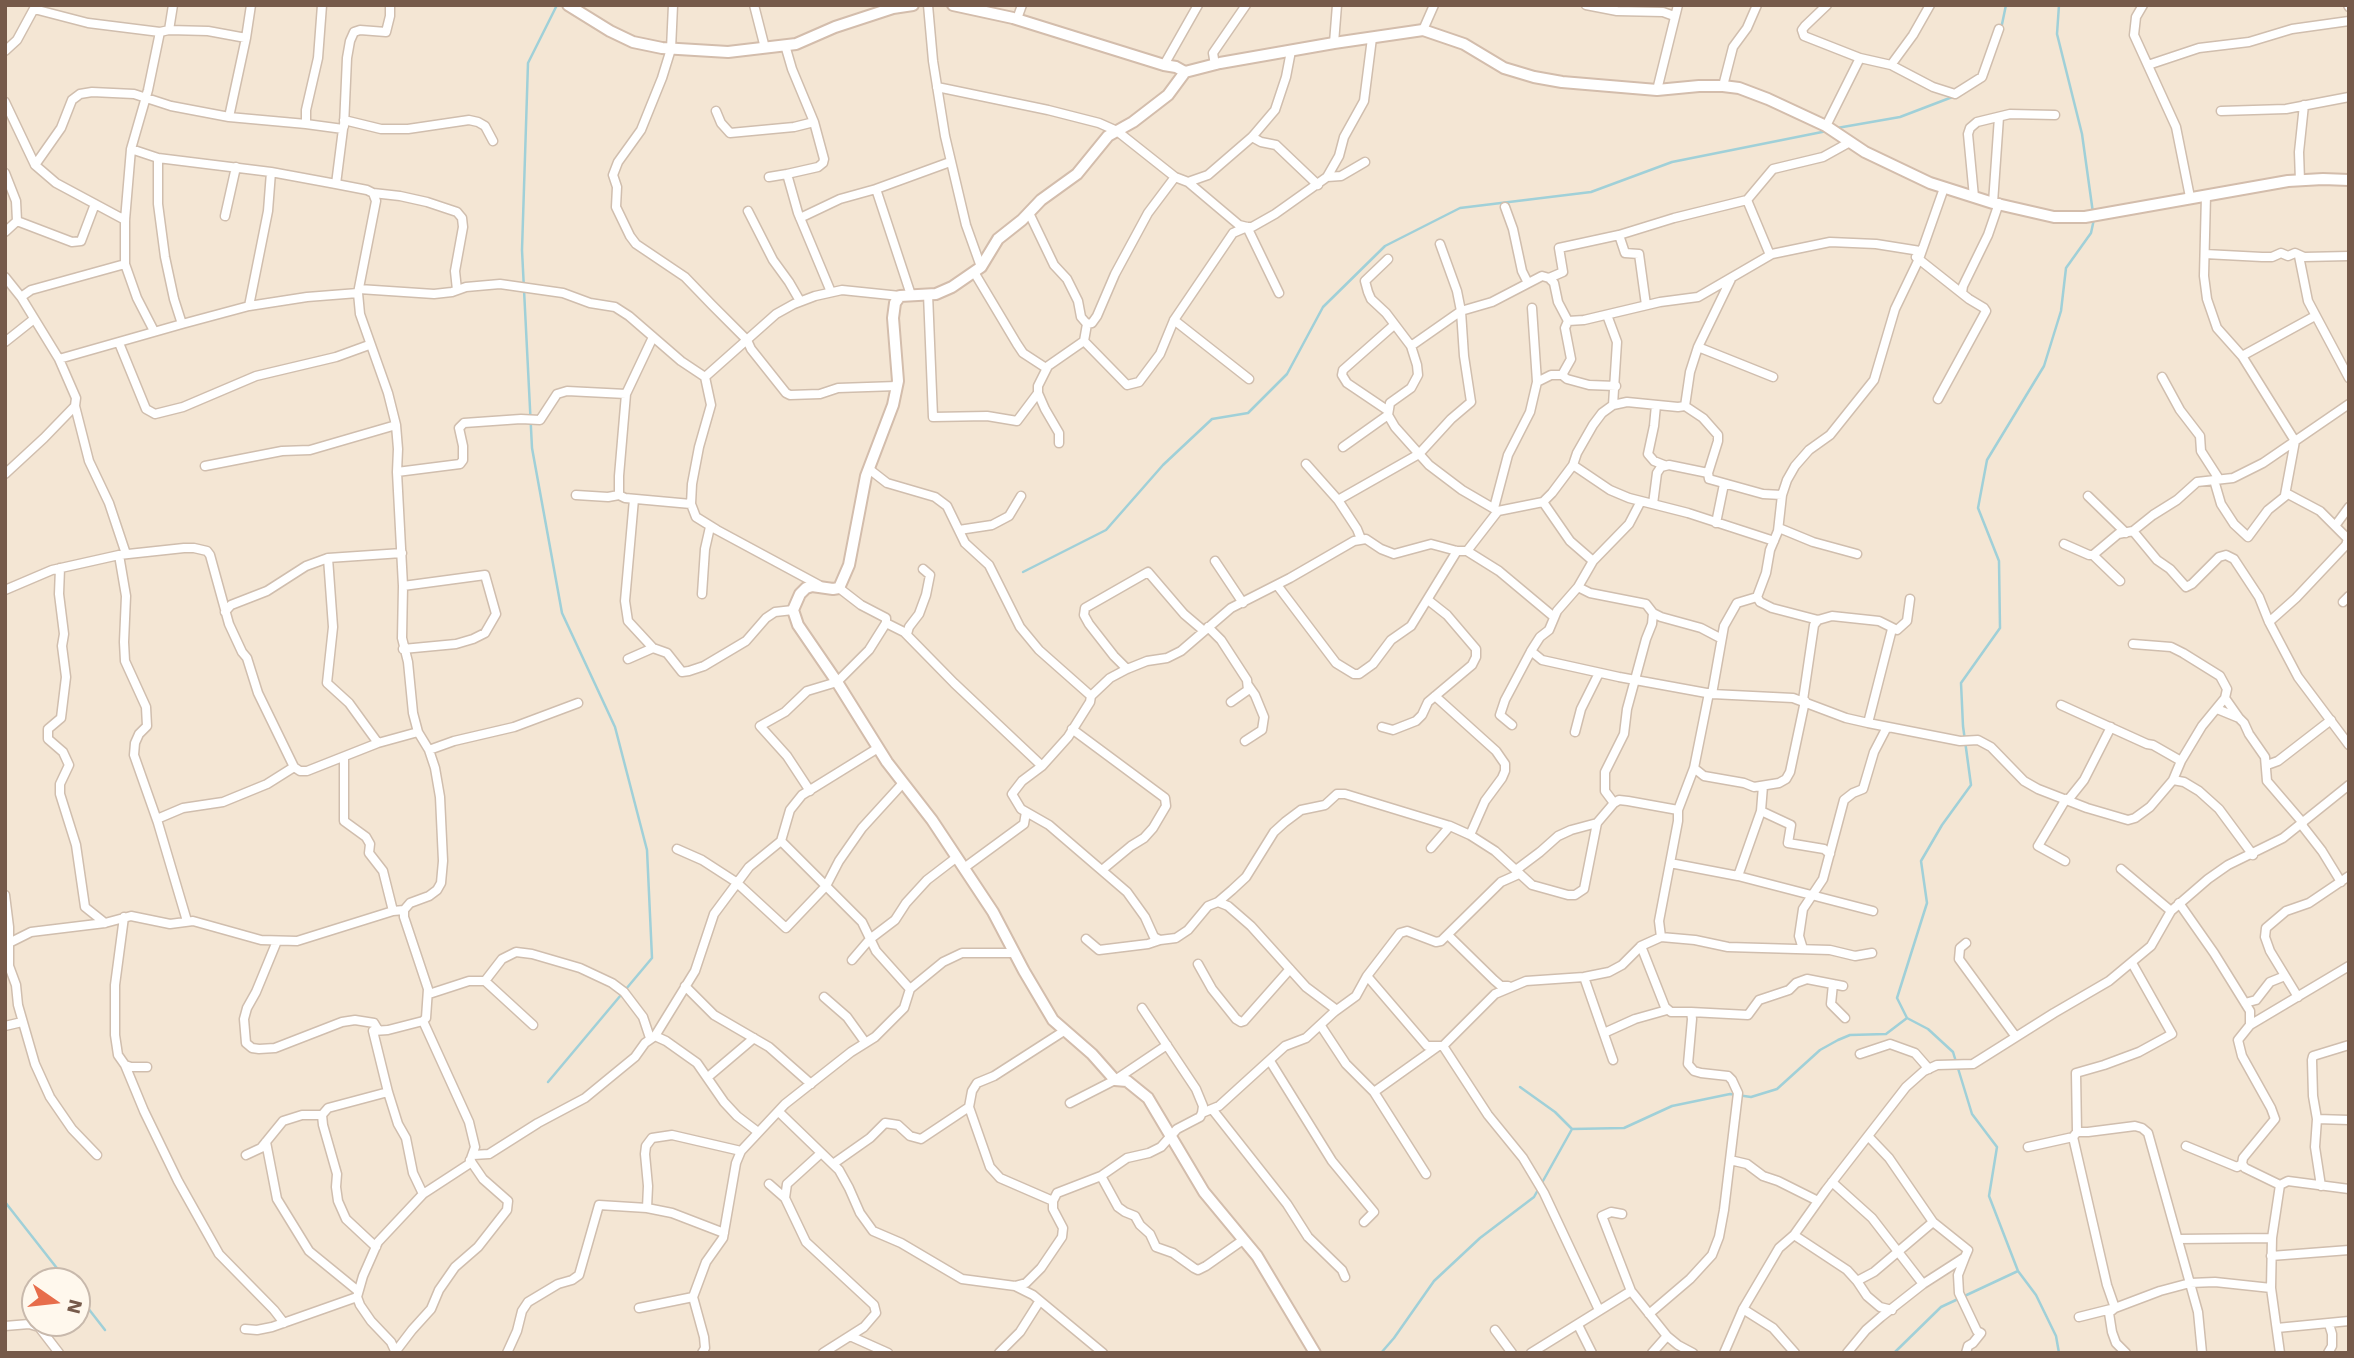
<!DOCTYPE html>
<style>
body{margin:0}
#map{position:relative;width:2354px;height:1358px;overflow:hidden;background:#fcf4e6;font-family:"Work Sans",sans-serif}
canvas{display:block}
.frame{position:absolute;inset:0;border:7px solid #765a4a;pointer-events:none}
.north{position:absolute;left:21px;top:1267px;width:70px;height:70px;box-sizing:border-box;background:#fff8ed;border:2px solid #c8b9ac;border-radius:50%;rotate:104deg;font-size:19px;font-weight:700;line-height:28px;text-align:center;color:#765a4a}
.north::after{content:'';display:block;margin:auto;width:24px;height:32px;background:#e76d4b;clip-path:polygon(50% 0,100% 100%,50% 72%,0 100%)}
</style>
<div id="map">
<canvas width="2354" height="1358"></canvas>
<div class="frame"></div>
<div class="north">N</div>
</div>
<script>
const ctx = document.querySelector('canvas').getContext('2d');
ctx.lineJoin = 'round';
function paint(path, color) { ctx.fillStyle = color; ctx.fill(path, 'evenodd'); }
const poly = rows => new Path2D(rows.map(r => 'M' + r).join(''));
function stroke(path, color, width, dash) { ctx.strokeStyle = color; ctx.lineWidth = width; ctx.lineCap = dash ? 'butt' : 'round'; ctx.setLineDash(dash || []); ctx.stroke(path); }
const residential = poly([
 [5,5,2349,5,2349,1353,5,1353],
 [35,1281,77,1281,77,1323,35,1323]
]);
const stream = poly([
 [2059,5,2057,34,2082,134,2093,213],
 [2001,29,2006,5],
 [1837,128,1900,117,1955,96],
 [1023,572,1106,530,1163,465,1212,419,1248,413,1287,374,1323,307,1385,246,1460,208,1591,192,1672,162,1827,131],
 [548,1082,652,958,647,850,615,727,562,613,532,448,522,250,528,63,557,5],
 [1520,1087,1555,1112,1572,1129,1624,1128,1672,1106,1730,1094,1751,1097,1777,1089,1820,1050,1838,1040,1850,1035,1886,1034,1907,1018],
 [5,1202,67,1281],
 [77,1294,105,1330],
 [1381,1353,1394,1338,1434,1281,1480,1238,1534,1197,1572,1129],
 [1894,1353,1941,1307,2018,1271],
 [2059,1353,2056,1336,2036,1295,2018,1271,1989,1196,1997,1147,1972,1114,1953,1052,1928,1029,1907,1018,1897,998,1927,903,1921,861,1942,825,1971,785,1963,726,1961,683,2000,628,1999,561,1978,508,1987,460,2044,366,2061,311,2066,268,2091,233,2094,219]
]);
const street = poly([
 [322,5,318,58,306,110,306,124,343,129,336,184,367,190,373,193,376,201,358,293,360,314,388,393,396,425,398,449,397,472,403,586,402,638,408,662,413,713,418,732,429,750,435,768,440,797,443,861,441,883,437,890,429,896,410,903,404,910,404,917,428,989,426,1018,423,1021,469,1122,475,1147,469,1164,423,1194,378,1242,363,1276,357,1297,360,1305,371,1321,391,1342,396,1353],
 [673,5,671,49,662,78,641,130,618,162,613,175,617,187,616,207,630,236,636,244,685,277,712,305,747,340,751,349,786,393,790,395,820,394,838,388,897,386],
 [754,5,765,48],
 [928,5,933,61,945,136,966,225,981,267],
 [1586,5,1617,11,1663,12,1674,16],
 [1827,5,1805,26,1802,30,1804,36,1860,58,1891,65,1933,87,1955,94,1982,77,1999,29],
 [2143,5,2136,17,2134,35,2176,127,2190,197],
 [2348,5,2349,7],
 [34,9,88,23,160,32,169,30,208,31,246,38],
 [1017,19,1022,5],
 [169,30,173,5],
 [1423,30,1434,5],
 [1334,43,1337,5],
 [785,45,792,69,814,122,824,159,823,163,818,167,787,174,798,213,831,292],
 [5,51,17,40,36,5],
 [1164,65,1198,5],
 [1215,65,1213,53,1246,5],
 [1891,65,1913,35,1930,5],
 [2148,65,2199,48,2249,42,2292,29,2349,21],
 [1723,86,1733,47,1747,28,1757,5],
 [937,87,1048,110,1099,123,1117,131,1175,177,1188,182,1239,225,1247,227,1252,227,1275,214,1327,177,1341,176,1365,162],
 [1657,90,1678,5],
 [5,102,35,165,56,183,125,220],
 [716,111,721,123,730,133,794,127,814,122],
 [2221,111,2286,109,2349,97],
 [229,117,246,38,251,5],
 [344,120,381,129,408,129,469,120,478,122,485,126,493,141],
 [344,126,347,58,350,41,354,32,360,30,386,32,390,16,390,5],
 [1826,126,1860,58],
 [1252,137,1261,142,1276,145,1318,185],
 [131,149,158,158],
 [35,165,61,128,72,100,80,94,92,92,134,94,171,106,229,117,306,124],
 [5,173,16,201,17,221,72,242,81,241,95,204],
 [769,177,787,174],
 [1327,177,1339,156,1344,137,1364,101,1372,38],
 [2300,181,2299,152,2304,105],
 [1188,182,1208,175,1252,137,1275,110,1286,77,1291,51],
 [336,184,271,172,158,158,158,204,165,257,174,299,182,324,249,306,307,297,358,293],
 [373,193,400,196,427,202,457,212,462,218,463,227,455,271,457,290],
 [2206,195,2204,276,2207,299,2217,328,2242,356,2295,441,2285,495],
 [1974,197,1968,134,1970,128,1977,122,2010,114,2055,115],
 [1993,203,1999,117],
 [1505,207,1513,229,1522,271,1528,283],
 [748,211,773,260,789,282,800,301],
 [1029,213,1054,265,1067,279,1078,301,1081,317,1087,324,1084,341,1048,366,1038,386,1038,393,1045,409,1059,433,1059,443],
 [225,216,236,167],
 [800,218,840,199,876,189],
 [5,232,17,221],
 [1619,235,1674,218,1747,200],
 [2205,254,2262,257,2272,257,2281,253,2288,256,2295,253,2304,257,2349,256],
 [1770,255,1747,200,1773,169,1823,157,1850,142],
 [2299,256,2308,301,2349,378],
 [1916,257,1969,299,1984,308,1986,311,1938,399],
 [1388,259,1365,281,1368,292,1371,299,1386,313,1411,346,1417,365,1418,375,1411,388,1390,403,1388,415,1395,427,1429,465,1462,490,1498,511],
 [974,272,1017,344,1023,353,1046,368],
 [5,277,21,297],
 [1549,278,1554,283,1558,302,1568,321,1565,328,1571,359,1562,375],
 [359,289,434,294,452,292,466,287,500,284,563,293,590,303,615,307,629,316,681,361,705,377,711,405,699,447,692,484,691,504,696,517,717,530,819,585],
 [1962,293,1963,286,1988,235,1999,203],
 [928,294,933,417,987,416,1017,421,1038,393],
 [911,295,876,189,950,162],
 [249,306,268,211,271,172],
 [1532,308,1537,382],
 [1607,315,1617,342,1613,405],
 [1174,320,1249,379],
 [1568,321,1584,320,1660,302,1698,297,1772,254,1830,242,1876,244,1920,251],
 [1087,324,1092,323,1097,316,1115,274,1148,213,1175,177],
 [154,331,137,298,125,264,125,220,131,149,148,90,160,32],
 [653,337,626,394,619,476,619,495,625,498,691,504],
 [1084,341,1127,385,1139,382,1160,354,1174,320,1233,233,1247,227,1279,293],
 [5,342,34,319],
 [119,343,146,409,155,414,183,407,256,376,336,357,369,345],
 [1411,346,1461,311,1492,302,1542,276,1549,278,1563,272,1559,248,1619,235,1625,253,1639,254,1646,305],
 [1698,347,1773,377],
 [2242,356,2315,316],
 [59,359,182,324],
 [705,377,776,314,794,304,815,296,842,290,900,296],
 [2162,377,2180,410,2200,436,2201,451,2219,479],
 [1656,405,1654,426,1648,454,1654,461,1664,465],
 [75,406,89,461,109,503,126,554],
 [1685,406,1690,372,1698,347,1731,279],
 [1387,410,1347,383,1342,375,1343,370,1394,325],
 [1343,447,1388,415],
 [1306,464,1338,500,1357,529,1361,539],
 [1573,465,1610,490,1629,498,1688,513,1774,541],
 [205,466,282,451,310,450,396,425],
 [869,469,887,483,935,497,947,506,965,543,989,565,1020,627,1039,650,1091,696],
 [397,472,460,464,463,460,463,446,459,428,464,423,521,419,540,420,557,394,567,391,626,394],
 [5,474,44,438,75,406,76,398,59,359,21,297,31,290,125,264],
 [2214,480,2221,504,2234,524,2248,537,2268,510,2288,494,2320,511,2335,526],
 [576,495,608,497,619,495],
 [2088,496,2126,533],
 [634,499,625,601,628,621,653,648],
 [1338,500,1419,454,1451,419,1471,402,1464,356,1461,311,1457,291,1440,244],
 [1543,502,1570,541,1593,561],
 [1653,504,1657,473,1661,467,1669,465,1708,473],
 [1494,508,1508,455,1530,412,1537,382,1551,375,1562,375,1567,379,1589,385,1616,386],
 [1716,523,1724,484],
 [1779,528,1813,542,1857,554],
 [959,530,992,525,1009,516,1021,496],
 [2133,531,2157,560,2170,569,2186,587,2192,584,2219,557,2226,555,2234,559,2259,597,2269,622,2298,677,2349,745],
 [2064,544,2089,555,2093,555,2120,581],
 [1467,551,1499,571,1554,617],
 [119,555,126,596,124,642,125,661,146,707,147,726,139,734,135,743,134,755,158,823,187,921],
 [2093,555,2118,534,2133,531,2153,515,2177,500,2197,482,2233,478,2263,463,2349,404],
 [328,558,333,627,327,683,349,703,378,743],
 [1215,561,1243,603],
 [60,568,59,594,64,634,62,646,66,677,61,718,48,729,48,739,63,752,69,765,60,784,60,794,76,845,85,907,105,923],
 [1277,585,1336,663,1354,674,1359,674,1373,664,1391,640,1411,626,1457,551],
 [403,586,485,575,496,614,485,633,473,639,456,644,403,649],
 [1578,587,1590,593,1646,604,1653,613,1661,617,1701,628,1720,638],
 [839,588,861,605,886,618,886,623,904,632,954,683,1042,766],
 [5,590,52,570,119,555,184,548,194,548,207,551,210,555,229,624,242,652,247,658,258,693,294,767,300,771,307,771,378,743,418,732],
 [702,594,705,549,710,527],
 [1757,597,1760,602,1772,608,1818,620,1832,616,1879,621,1897,630,1907,621,1910,599],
 [2343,602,2349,596],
 [225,612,231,605,267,591,306,566,328,558,402,553],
 [2269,622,2296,598,2346,545,2348,539,2335,526,2349,507],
 [1208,627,1221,640,1247,680,1248,690,1231,702],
 [907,634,909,627,919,614,926,595,930,575,923,569],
 [1531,651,1542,660,1619,677,1712,694,1793,698,1846,718,1868,723,1960,741,1978,740,1991,747,2024,781,2038,789,2087,808,2128,820,2135,818,2150,807,2173,780,2181,761,2202,726,2225,698,2227,689,2220,676,2183,653,2171,647,2133,644],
 [628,659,653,648,667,653,682,672,689,671,704,666,746,641,766,618,775,612,793,610],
 [1127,669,1114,656,1089,624,1084,615,1085,608,1148,572,1184,614,1204,631],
 [1712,694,1724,626,1737,603,1757,597,1766,573,1770,550,1778,531,1782,495,1787,480,1795,466,1809,450,1830,435,1874,380,1895,309,1919,259,1944,188],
 [1435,696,1496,751,1505,764,1505,771,1502,778,1485,801,1470,835],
 [2225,698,2239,718],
 [1803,700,1814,625,1818,620],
 [2061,705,2147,744,2153,745,2181,761],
 [2217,709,2239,718,2244,723,2249,734,2265,757,2267,781,2303,823],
 [1868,723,1892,629],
 [1512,725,1500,715,1505,700,1531,651,1540,637,1549,630,1557,611,1578,587,1593,561,1629,524,1641,501],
 [1382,727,1393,730,1416,721,1422,715,1428,702,1472,665,1476,657,1476,649,1447,615,1428,600],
 [1072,729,1165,798,1166,806,1153,828,1144,838,1131,846,1102,870],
 [1575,732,1581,709,1599,673],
 [1245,741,1262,730,1264,717,1255,695,1248,685],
 [429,750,454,741,514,727,578,703],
 [344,758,344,821,366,837,370,844,369,853,383,871,393,911],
 [2267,765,2278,761,2331,720],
 [1694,768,1704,776,1744,783,1754,787,1779,783,1786,779,1790,772,1805,701],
 [2173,780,2184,782,2199,791,2219,809,2253,855],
 [1763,786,1761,811,1791,825,1788,843,1824,849,1830,854],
 [810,791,787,756,760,726,785,712,807,691,837,682,869,650,886,623],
 [2068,800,2084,780,2111,727],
 [1614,803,1605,791,1605,772,1624,734,1627,709,1646,639,1652,624,1653,613],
 [1678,810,1628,801,1619,800,1614,803,1597,823,1584,889,1575,895,1568,895,1532,885,1495,851,1470,835,1450,826,1345,794,1337,794,1325,805,1301,810,1285,822,1274,832,1246,877,1232,890,1218,902,1208,906,1188,930,1176,938,1160,940,1154,937,1145,917,1127,892,1049,825,1021,809,1012,794,1022,781,1042,766,1068,737,1090,702,1091,696,1110,678,1127,669,1147,661,1167,658,1181,651,1231,608,1290,578,1354,541,1366,539,1381,549,1394,554,1431,544,1457,551,1467,551,1498,511,1543,502,1552,493,1573,465,1577,453,1593,425,1602,413,1613,405,1627,402,1678,407,1685,406,1703,418,1718,435,1718,441,1708,473,1709,479,1763,494,1782,495],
 [157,819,183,808,223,802,267,784,294,767],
 [2301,824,2322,851,2341,882],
 [781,841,862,922,876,951,910,989],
 [1431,848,1450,826],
 [677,849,702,860,736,882,786,928,826,886,839,861,862,828,903,783],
 [2065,861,2038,846,2066,799],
 [1670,863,1738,876,1873,911],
 [964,868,1024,824,1026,812],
 [2121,869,2171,911],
 [1516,870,1540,852,1558,836,1571,830,1597,823],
 [1738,876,1761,811],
 [5,895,9,927,9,966,16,985,18,1005,35,1064,50,1097,72,1129,97,1155],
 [1218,902,1228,906,1251,926,1306,987,1334,1008,1334,1012],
 [2179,903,2214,953,2245,1003,2250,1011,2250,1025],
 [124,917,115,985,115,1035,118,1055,125,1065,131,1067,147,1067],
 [1448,935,1494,980,1501,986,1508,986],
 [1661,937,1659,921,1678,821,1678,810,1694,768,1709,693],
 [1086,939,1099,950,1148,944,1160,940],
 [277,941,256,992,247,1008,244,1019,246,1043,252,1048,259,1049,275,1048,342,1022,355,1020,374,1023,377,1028,373,1031,388,1092,398,1124,406,1138,413,1173,423,1194],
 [1966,943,1960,948,1959,959,2016,1037],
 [5,945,31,932,105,923,131,916,170,924,193,921,261,940,297,941,393,911,404,910],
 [1641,946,1665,1007,1671,1012,1691,1012,1692,1019,1688,1064,1694,1071,1701,1073,1728,1076,1732,1080,1738,1093,1724,1210,1719,1237,1712,1255,1690,1279,1649,1314],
 [1803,949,1799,936,1803,909,1823,879,1844,800,1853,793,1863,789,1874,752,1887,727],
 [852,960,870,939,895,920,906,903,927,880,957,857],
 [1198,964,1212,989,1236,1019,1241,1022,1244,1021,1290,969],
 [1367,976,1427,1046,1443,1046,1488,1115,1523,1158,1544,1193,1599,1310],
 [1584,977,1613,1060],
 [485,981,502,959,516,952,532,954,580,968,612,983,624,992,643,1017,650,1038],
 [1833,984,1831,1004,1845,1018],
 [685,986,714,1015,769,1047,811,1084],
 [429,994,469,981,485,981,533,1025],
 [824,997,847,1017,865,1042],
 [2298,997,2270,951,2265,937,2266,928,2286,911,2309,903,2349,876],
 [2245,1003,2256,1000,2270,982,2285,976],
 [1142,1008,1196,1089,1203,1106,1202,1113],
 [1691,1012,1748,1015,1759,1000,1789,990,1796,983,1807,979,1843,986],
 [5,1026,22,1022],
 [1321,1026,1346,1064,1374,1092,1426,1174],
 [373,1031,388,1030,423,1021],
 [1604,1033,1635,1019,1667,1010],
 [655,1036,695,971,714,914,749,867,781,841,790,810,802,795,878,748],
 [1443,1046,1495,994,1526,981,1584,977,1609,972,1622,965,1641,946,1661,937,1695,940,1728,947,1830,950,1855,956,1872,953],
 [1860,1054,1890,1044,1915,1053,1929,1069],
 [1270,1061,1332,1161,1374,1212,1364,1222],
 [125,1065,144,1111,178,1181,219,1254,274,1310,284,1323],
 [708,1077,754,1038],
 [1374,1092,1437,1047],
 [1070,1103,1115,1080,1167,1045],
 [969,1107,990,1167,1000,1178,1053,1201],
 [1212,1109,1287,1204,1308,1237,1342,1270,1345,1277],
 [779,1112,839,1170,849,1188,860,1213,873,1231,901,1243,962,1279,1015,1286,1026,1283,1041,1268,1062,1237,1063,1228,1053,1209,1053,1201,1057,1193,1101,1176,1127,1158,1149,1153,1161,1147,1177,1129,1200,1117,1202,1113,1219,1106,1285,1046,1306,1038,1334,1012,1356,996,1367,976,1400,933,1407,931,1436,942,1441,941,1501,882,1519,874],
 [322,1115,323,1125,337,1174,336,1187,338,1201,346,1219,376,1247],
 [2317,1119,2349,1120],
 [2077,1132,2088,1132,2135,1126,2142,1128,2148,1133,2198,1312,2202,1353],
 [266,1142,277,1199,309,1251,358,1291],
 [2186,1146,2237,1167,2242,1164,2245,1168,2280,1185,2288,1181,2349,1189],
 [2028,1147,2073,1137],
 [820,1154,787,1184,785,1198,806,1242,874,1305,876,1313,864,1327,823,1353],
 [246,1155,261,1148,283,1121,302,1115,322,1115,328,1108,388,1092],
 [473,1155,489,1154,538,1123,585,1098,635,1057,645,1043,655,1036,666,1041,697,1063,724,1102,737,1116,758,1132],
 [1730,1160,1747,1164,1763,1176,1778,1181,1818,1201],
 [833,1164,870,1138,885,1123,898,1125,910,1136,921,1139,969,1107,972,1091,977,1083,994,1076,1064,1031],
 [2242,1164,2243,1158,2275,1119,2271,1108,2242,1056,2238,1040,2250,1025,2349,966],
 [1101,1176,1118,1207,1125,1212,1135,1216,1140,1225,1150,1234,1156,1247,1173,1253,1194,1268,1198,1270,1206,1266,1243,1240],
 [1832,1182,1872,1218,1923,1284],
 [769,1184,785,1198],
 [2280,1185,2272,1238,2271,1288,2280,1353],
 [2321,1186,2315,1147,2317,1119,2313,1096,2312,1060,2313,1056,2349,1045],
 [647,1208,648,1186,645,1154,646,1146,652,1138,672,1135,741,1151],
 [1622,1214,1611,1212,1602,1216,1631,1291,1667,1336,1678,1345,1693,1353],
 [1794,1235,1847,1270,1857,1281,1867,1296,1880,1307,1892,1310],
 [2178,1239,2272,1238],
 [2271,1256,2349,1250],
 [1965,1257,1958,1275,1959,1293,1977,1331,1981,1333,1973,1343,1968,1346,1966,1353],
 [1857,1281,1874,1272,1933,1222],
 [1015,1286,1033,1295,1103,1353],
 [639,1308,693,1297],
 [2115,1308,2107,1285,2073,1137,2077,1132,2076,1073,2104,1065,2139,1052,2172,1034,2132,963],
 [2115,1308,2109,1313,2112,1332,2116,1343,2126,1353],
 [1743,1309,1773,1328,1795,1353],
 [2079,1317,2115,1308,2160,1291,2190,1283,2215,1282,2271,1288],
 [1578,1325,1592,1353],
 [5,1326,29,1324,39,1327,59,1353],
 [2277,1328,2349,1321],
 [245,1329,257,1330,272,1327,357,1297],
 [1495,1330,1512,1353],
 [850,1336,888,1353],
 [396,1351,412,1330,431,1309,439,1290,455,1267,478,1247,507,1210,508,1201,483,1179,470,1160],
 [507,1353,517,1331,522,1311,528,1302,558,1284,572,1280,579,1275,599,1205,647,1208,672,1213,724,1233],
 [702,1353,705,1348,704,1337,693,1297,706,1262,723,1238,736,1163,741,1151,785,1104,851,1052,875,1037,904,1008,910,989,943,962,962,953,1014,953],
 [999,1353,1020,1332,1039,1302],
 [1531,1353,1631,1291],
 [1652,1353,1667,1336],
 [1724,1353,1743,1309,1779,1248,1794,1235,1826,1190,1906,1087,1924,1071,1937,1065,1973,1064,2054,1013,2109,981,2151,946,2171,911,2208,879,2228,865,2283,838,2349,785],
 [1847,1353,1866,1330,1881,1317,1923,1284,1965,1257,1968,1250,1933,1222,1889,1158,1868,1136],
 [2328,1353,2332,1346,2332,1334,2329,1324]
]);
const secondary = poly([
 [568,5,610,31,633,42,662,48,728,52,796,44,835,27,893,8,913,5],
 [953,5,1013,18,1164,65,1176,67,1185,72,1220,63,1334,43,1423,30,1464,44,1504,68,1534,77,1562,82,1657,90,1699,86,1723,86,1739,88,1768,99,1826,126,1865,152,1930,183,1993,203,2054,217,2085,217,2288,181,2323,179,2349,180],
 [1185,72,1168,95,1133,122,1108,136,1077,174,1041,200,1022,220,998,239,981,267,952,287,936,294,900,296,895,303,893,318,898,381,893,405,866,476,849,565,839,588,833,589,812,586,806,588,800,594,793,610,798,625,837,682,887,762,932,820,993,912,1024,971,1053,1020,1092,1054,1115,1080,1127,1081,1148,1098,1204,1192,1257,1256,1315,1353]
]);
paint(residential, '#f4e6d4');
stroke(stream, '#a0d0d8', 2.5);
stroke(street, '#d0beae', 11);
stroke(secondary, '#d3bdac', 14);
stroke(street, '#fff', 8);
stroke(secondary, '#fff', 10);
</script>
